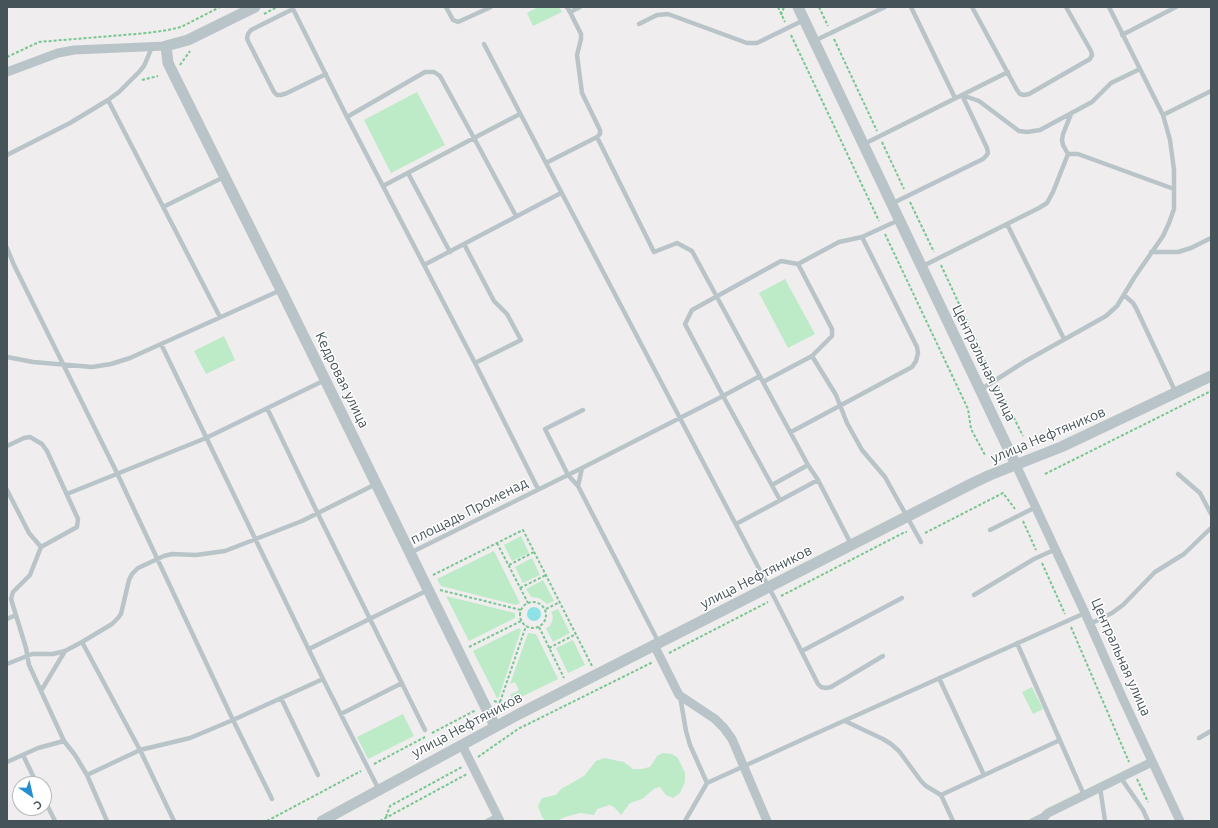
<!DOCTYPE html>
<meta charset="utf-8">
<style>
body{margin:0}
#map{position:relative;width:1218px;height:828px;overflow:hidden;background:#efeded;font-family:Ubuntu,sans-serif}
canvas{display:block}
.frame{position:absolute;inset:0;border:8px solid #465359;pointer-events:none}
.north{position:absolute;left:12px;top:776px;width:40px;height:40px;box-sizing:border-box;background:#fff;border:1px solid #b5babd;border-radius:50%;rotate:146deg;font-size:11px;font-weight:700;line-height:16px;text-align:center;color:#465359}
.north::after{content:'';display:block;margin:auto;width:14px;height:18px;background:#258fd1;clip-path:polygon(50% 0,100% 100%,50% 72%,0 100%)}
</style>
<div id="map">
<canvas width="1218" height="828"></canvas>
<div class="frame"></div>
<div class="north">С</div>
</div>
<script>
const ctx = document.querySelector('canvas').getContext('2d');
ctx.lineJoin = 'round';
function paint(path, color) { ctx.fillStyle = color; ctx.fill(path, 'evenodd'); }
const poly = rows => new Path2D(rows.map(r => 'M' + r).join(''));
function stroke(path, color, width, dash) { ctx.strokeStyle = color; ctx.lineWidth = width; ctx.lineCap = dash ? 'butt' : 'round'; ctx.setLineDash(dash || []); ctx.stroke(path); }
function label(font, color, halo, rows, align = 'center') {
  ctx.font = font + ' Ubuntu,sans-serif'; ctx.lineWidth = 3; ctx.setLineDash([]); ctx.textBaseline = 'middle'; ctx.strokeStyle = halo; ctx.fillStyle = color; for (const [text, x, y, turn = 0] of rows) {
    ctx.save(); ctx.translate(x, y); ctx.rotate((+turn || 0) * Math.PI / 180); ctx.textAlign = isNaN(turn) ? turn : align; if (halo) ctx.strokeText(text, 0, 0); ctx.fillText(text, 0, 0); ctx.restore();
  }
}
const green = poly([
 [538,7,559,7,562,12,533,26,527,13],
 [417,92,445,145,391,173,364,120],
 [785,279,815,334,788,348,759,293],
 [224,336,235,360,206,374,194,351],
 [521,536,529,553,512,561,504,545],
 [494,551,520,603,516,605,441,586,437,579],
 [532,558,540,575,523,583,515,567],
 [543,580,554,601,547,604,539,598,531,597,526,589],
 [446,596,515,613,515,618,469,641],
 [558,609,570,633,553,642,546,628,550,626,552,621,553,616,551,612],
 [519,628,521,630,499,697,497,698,473,651],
 [528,633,536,634,558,679,513,701,510,695,519,690,515,682,510,684],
 [573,640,585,665,568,673,556,648],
 [1032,687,1043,709,1033,714,1022,692],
 [403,714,414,736,368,759,357,737],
 [663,753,672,754,678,758,685,773,685,782,680,793,673,798,666,795,660,787,655,788,642,799,630,803,621,815,614,807,610,805,597,809,594,815,580,813,565,817,556,821,546,821,542,817,538,806,542,798,556,795,561,789,584,776,596,761,604,758,624,762,633,769,641,769,650,767,657,756]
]);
const water = poly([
 '527 614a7 7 0 1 1 14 0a7 7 0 1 1-14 0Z'
]);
const path = poly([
 [778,7,785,22],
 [819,7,828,26],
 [264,14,277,7],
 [781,15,784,7],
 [791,35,879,221],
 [834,39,877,131],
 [7,57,39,42,147,33,168,30,181,27,220,7],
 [180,65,190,51],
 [142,80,158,76],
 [882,142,904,189],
 [910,202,934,252],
 [885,234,968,409,971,429,985,455],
 [941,265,992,375],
 [998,386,1023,436],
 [1045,474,1211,391],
 [1023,521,1036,550],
 [925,533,1003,493,1015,509],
 [497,543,528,603],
 [1042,563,1065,614],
 [509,565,534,552],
 [433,575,523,530,592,666],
 [520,588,546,575],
 [440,590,521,610],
 [781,596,905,532,907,532],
 '520 615a13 13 0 1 1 26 0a13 13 0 1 1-26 0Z',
 [546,609,560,602],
 [539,627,564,678],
 [1071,627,1129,762],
 [469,647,521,621],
 [549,648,576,634],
 [669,653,768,602],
 [494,701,511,706],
 [500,702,526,626],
 [432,733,476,710],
 [478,757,518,729,653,662],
 [374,764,425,737],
 [1137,779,1148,802],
 [386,817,390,806,462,767],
 [267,821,361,771],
 [380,821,467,774]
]);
const service = poly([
 [292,7,347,117,475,363,538,489],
 [446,7,453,20,458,22,491,7],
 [567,7,570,12,580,7],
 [911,7,955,98],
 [972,7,1017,90,1020,94,1024,95,1029,94,1090,59,1092,55,1091,51,1066,7],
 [293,9,251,30,248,34,247,38,248,41,274,92,277,95,281,95,287,93,326,74],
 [639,24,657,15,668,14,747,43,757,43,804,20],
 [1122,35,1176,7],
 [814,41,885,7],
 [484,44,546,163,597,137,600,134,600,130,582,93,577,55,581,39,581,34,570,12],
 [152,47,144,66,139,72,119,92,108,100,220,317],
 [1163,115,1211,91],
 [347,117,425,72,434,72,440,76,474,138,520,114],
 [597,137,654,252,677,243,692,251,763,382],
 [864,144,962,95,979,101,1019,131,1027,132,1040,130,1092,102,1111,83,1140,69],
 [1068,154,1063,145,1062,140,1063,134,1071,114],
 [7,155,70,123,108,100],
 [546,163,775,599,818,684,821,687,826,688,831,687,883,656],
 [408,173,450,252],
 [383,186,474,138,516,216],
 [891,204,983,159,986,156,988,153,987,148,962,95,1008,72],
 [163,207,224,177],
 [899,220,862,237,839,242,798,264,832,329,832,336,812,356,836,395,847,423,862,450,885,477,921,542],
 [1007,224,1064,339],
 [464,244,494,301,507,314,521,340,475,363],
 [7,248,14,265,117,473,233,720,190,738,140,750,87,775],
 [1151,252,1178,252,1191,248,1211,238],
 [424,265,561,193],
 [921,267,1039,208,1047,203,1053,192,1068,154,1078,154,1174,189],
 [1124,295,1133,303,1136,308,1176,393],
 [161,344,323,679,379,790],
 [812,356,763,382,808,465,818,480,851,544],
 [7,357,33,362,92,367,111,364,130,358,281,290],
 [760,376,723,396,685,324,692,310,781,261,798,264],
 [980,390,1024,362,1106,316,1117,306,1134,278,1163,236,1169,223,1174,209,1174,170,1170,140,1163,115,1109,7],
 [267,408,318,514,425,730],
 [583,410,545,429,568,475,578,486,659,643],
 [791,432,912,367,916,361,918,353,917,347,862,237],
 [7,446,24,438,30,437,42,444,47,451,78,519,77,527,41,547,30,575,13,592,11,599,26,648,29,665,64,741,75,755,87,775,107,821],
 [1178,474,1200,493,1211,514],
 [772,485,808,465],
 [578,486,582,468],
 [7,490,29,533,41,547],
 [67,494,206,438,325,380],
 [736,524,818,480],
 [990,530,1036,507],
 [410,553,582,468,723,396,780,500],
 [974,595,1034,559,1056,549],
 [7,619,16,615],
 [1090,624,1112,613,1123,605,1155,572,1184,554,1211,528],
 [1017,643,1084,795],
 [309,649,428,590],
 [802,651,902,598],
 [7,664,32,654,53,654,65,651,82,642],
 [939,678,984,775],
 [41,691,65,651],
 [680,696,686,731,690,745,707,783,685,821],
 [281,698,318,775],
 [341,714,402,683],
 [845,721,883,739,891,744,899,751,921,781,926,786,941,795],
 [1199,738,1211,731],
 [23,755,37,784],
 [7,762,38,748,64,741],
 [1121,778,1143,810,1148,821],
 [707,783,808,737,1085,613],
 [1100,787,1105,821],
 [44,799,55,821],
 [272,799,233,720,323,679],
 [174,821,140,750,82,642,112,624,118,618,121,614,129,580,132,574,138,568,164,556,172,554,196,555,225,551,302,521,376,484],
 [487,821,497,816],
 [953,821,941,795,1060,740],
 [1031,821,1041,816]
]);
const minor = poly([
 [7,72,58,53,74,50,166,46],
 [1016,465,1085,613,1123,699,1180,821],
 [654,645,679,695,715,719,724,728,732,739,767,821],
 [462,745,500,821],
 [1040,821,1048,813,1152,762]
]);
const tertiary = poly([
 [255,7,188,40,166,46,168,63,281,290,495,726],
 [798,7,1016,465],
 [322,821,519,714,973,483,990,475,1061,447,1211,376]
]);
const streetNames = [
 ["Центральная улица",984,363,64],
 ["Кедровая улица",342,380,64],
 ["улица Нефтяников",1048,435,-23],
 ["площадь Променад",469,511,-27],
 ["улица Нефтяников",756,577,-27],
 ["Центральная улица",1121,657,66],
 ["улица Нефтяников",467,725,-28]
];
paint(green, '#bdebc7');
paint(water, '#8de2e5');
stroke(path, '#78c691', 2, [3, 2]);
stroke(service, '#b9c4c9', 4.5);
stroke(minor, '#b9c4c9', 9);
stroke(tertiary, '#b9c4c9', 11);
label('14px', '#465359', '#fff', streetNames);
</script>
